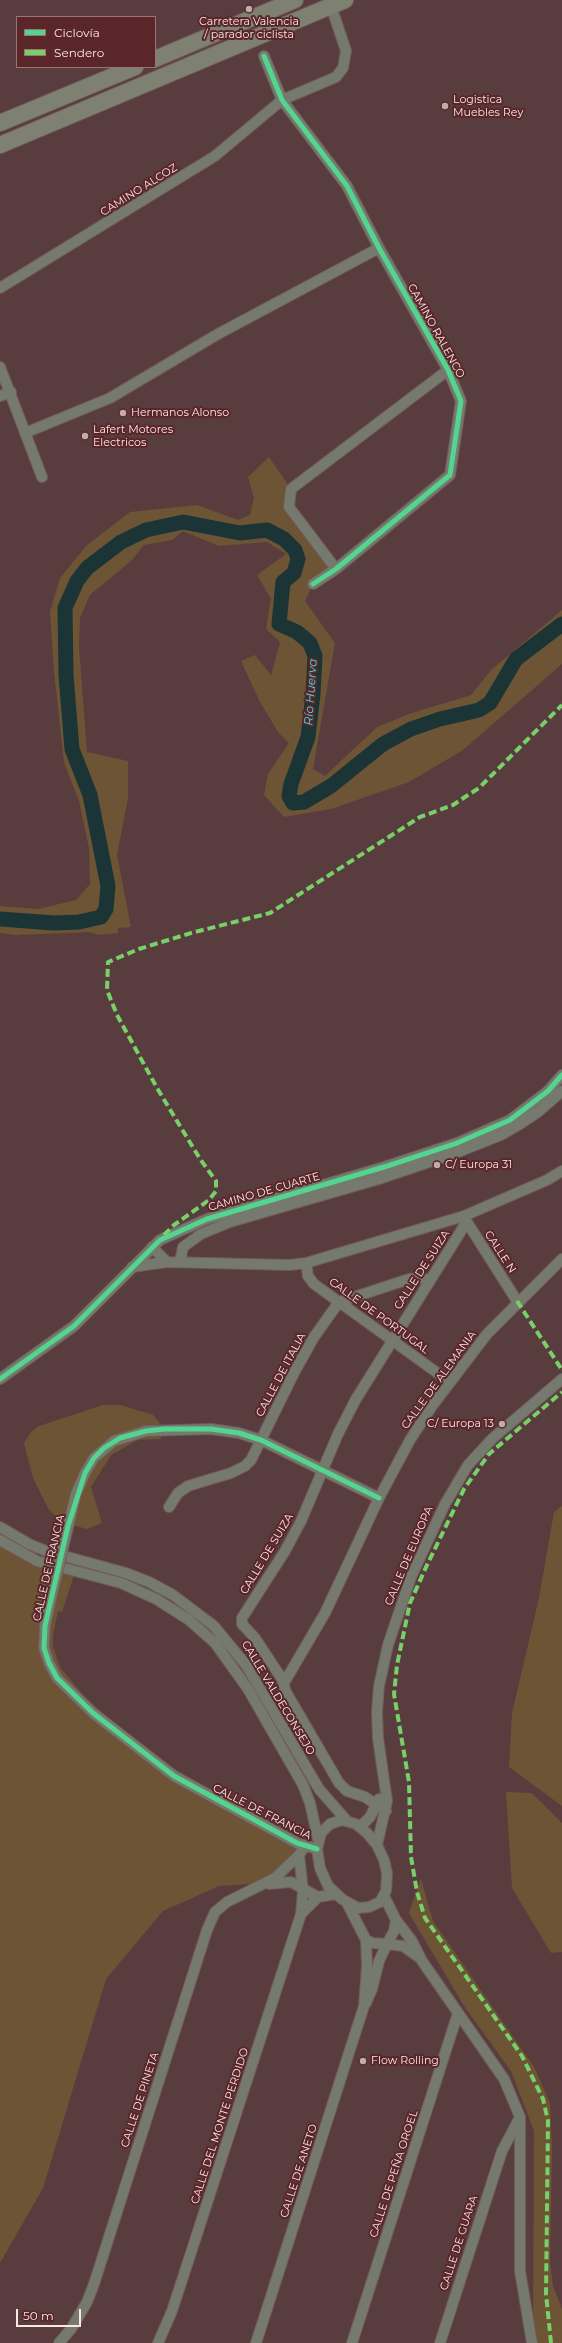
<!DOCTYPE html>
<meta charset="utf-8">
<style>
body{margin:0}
#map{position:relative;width:562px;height:2343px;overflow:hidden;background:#593d3e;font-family:Montserrat,sans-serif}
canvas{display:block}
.legend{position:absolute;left:16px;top:16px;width:140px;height:52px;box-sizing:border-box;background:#5a2629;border:1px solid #9a7375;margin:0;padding:5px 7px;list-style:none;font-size:12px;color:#fbe6e6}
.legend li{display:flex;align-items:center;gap:8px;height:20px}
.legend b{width:20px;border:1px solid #9a7375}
.scale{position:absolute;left:16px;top:2309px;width:65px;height:18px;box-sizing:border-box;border:2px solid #fbe6e6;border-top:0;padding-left:5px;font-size:12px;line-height:14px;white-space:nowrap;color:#fbe6e6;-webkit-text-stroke:3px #5a2629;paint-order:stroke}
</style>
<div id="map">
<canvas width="562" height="2343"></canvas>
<ul class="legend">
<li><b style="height:5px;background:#53d58f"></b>Ciclovía</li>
<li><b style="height:5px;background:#78d068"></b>Sendero</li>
</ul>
<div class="scale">50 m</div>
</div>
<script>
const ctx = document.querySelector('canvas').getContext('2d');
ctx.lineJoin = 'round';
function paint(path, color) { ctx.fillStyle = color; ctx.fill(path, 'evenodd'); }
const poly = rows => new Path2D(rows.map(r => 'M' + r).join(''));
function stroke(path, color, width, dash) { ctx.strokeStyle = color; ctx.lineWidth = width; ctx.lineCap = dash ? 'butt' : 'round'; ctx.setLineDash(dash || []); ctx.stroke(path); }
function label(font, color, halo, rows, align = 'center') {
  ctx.font = font + ' Montserrat,sans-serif'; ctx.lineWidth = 4; ctx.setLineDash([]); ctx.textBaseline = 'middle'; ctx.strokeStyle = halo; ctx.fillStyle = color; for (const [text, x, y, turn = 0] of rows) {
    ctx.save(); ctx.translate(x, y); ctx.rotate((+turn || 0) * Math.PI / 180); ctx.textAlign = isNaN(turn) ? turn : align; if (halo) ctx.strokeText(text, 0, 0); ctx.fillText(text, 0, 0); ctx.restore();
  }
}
const green = poly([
 [269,457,291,489,288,499,336,569,313,584,305,601,335,643,313,769,325,776,377,727,409,714,471,695,491,670,562,610,562,664,463,750,409,782,331,809,284,817,264,795,268,774,289,743,278,732,260,702,241,661,255,655,271,675,280,642,266,629,271,599,257,575,286,554,267,542,219,546,183,531,172,540,144,545,132,560,90,595,80,618,79,647,87,752,128,761,128,798,117,855,131,927,118,928,118,933,98,935,90,932,17,935,0,933,0,906,38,909,76,900,90,884,89,848,79,801,64,763,54,671,50,612,60,578,86,546,130,512,197,505,238,520,250,515,254,498,248,477],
 [103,1405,120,1405,153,1415,159,1422,161,1439,138,1440,111,1455,91,1487,102,1523,87,1529,61,1522,49,1510,33,1478,24,1443,31,1432,39,1426],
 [562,1506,562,1806,509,1767,512,1713,539,1598,554,1512],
 [0,1540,75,1572,62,1612,58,1611,53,1635,53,1646,60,1667,84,1696,120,1729,165,1763,207,1788,262,1816,258,1822,305,1846,267,1883,219,1886,163,1911,106,1979,43,2188,0,2263],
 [506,1792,532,1793,562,1823,562,1952,551,1953,512,1888],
 [421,1879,433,1921,534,2067,550,2103,552,2146,550,2262,553,2286,562,2309,562,2343,533,2343,534,2131,511,2071,464,2006,409,1913]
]);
const river = poly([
 [0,919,54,923,79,922,101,917,106,909,108,886,90,795,72,749,66,675,65,608,77,581,87,568,121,542,146,530,183,522,240,533,267,530,284,539,295,550,298,559,294,573,283,582,279,624,297,632,310,643,315,656,313,694,308,737,291,784,289,796,293,803,304,802,331,786,383,744,411,729,440,719,479,710,490,703,516,659,562,624]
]);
const minor = poly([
 [264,56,282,100,347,186,379,248,448,370,461,401,450,475,336,569,313,584],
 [0,288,215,156,282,100,336,77,343,68,346,51,331,6],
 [0,367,42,477],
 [0,396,11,392],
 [25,433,110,398,218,334,379,248],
 [336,569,289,507,291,489,448,370],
 [465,1219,517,1301],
 [152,1247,167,1262],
 [180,1262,183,1247,201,1234,230,1222,379,1179,453,1154,501,1135,520,1124,538,1112,562,1091],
 [306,1263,308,1276,314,1284,450,1382],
 [132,1267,167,1262,289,1265,306,1263,464,1216,547,1180,562,1171],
 [0,1379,74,1326,160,1240,207,1219,384,1167,457,1143,510,1120,548,1091,562,1075],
 [169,1507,178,1493,188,1486,231,1473,245,1466,251,1460,295,1371,314,1337,339,1302,409,1279,421,1278,430,1280],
 [0,1527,29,1544,46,1551,126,1573,149,1582,173,1595,214,1626,246,1665,319,1789,347,1821],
 [67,1531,76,1494,85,1473,94,1458,114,1441,146,1431,211,1429,239,1433,261,1440,379,1498],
 [0,1540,37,1561,121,1583,156,1599,189,1620,215,1643,248,1689,303,1785,310,1803,318,1839],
 [52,1594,45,1626,44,1648,49,1663,57,1678,93,1713,174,1776,297,1843,317,1849],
 [284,1683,325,1613,379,1498,410,1440,432,1406,487,1334,562,1259],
 [386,1811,365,1797,347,1791,339,1783,286,1692,282,1679,255,1638,242,1624,242,1618,285,1551,301,1521,338,1434,356,1399,466,1223],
 [342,1820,356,1824,367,1833,377,1845,384,1860,387,1873,386,1891,380,1902,369,1907,358,1908,342,1899,328,1886,320,1868,317,1849,321,1833,330,1824,342,1820],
 [360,1827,370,1817,379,1799],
 [377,1845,387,1801,378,1738,377,1712,379,1686,388,1645,411,1577,445,1504,468,1465,492,1439,562,1379],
 [269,1884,291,1882,318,1897],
 [347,1903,366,1940,373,1943,387,1944,394,1931,396,1920,384,1896],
 [301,1914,318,1897,336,1894],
 [396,1920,412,1941,422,1961,504,2079,520,2117,520,2271,532,2343],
 [366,2003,372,1989,379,1961,387,1944,403,1946,420,1958],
 [59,2343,71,2329,87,2302,94,2284,207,1930,215,1912,227,1902,275,1878,299,1855,305,1846],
 [158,2343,172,2311,301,1914,303,1891,299,1855],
 [256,2343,364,2006,367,1966,366,1940],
 [352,2343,458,2013],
 [440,2343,502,2151,520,2117]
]);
const trunk = poly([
 [155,59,295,0],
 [0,123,135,67],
 [0,145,345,0]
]);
const minorBridge = poly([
 [52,1594,67,1531]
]);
const quiet = poly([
 [164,1235,174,1225,209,1200,216,1191,216,1181,200,1159,157,1088,117,1015,107,990,108,962,139,949,191,933,270,913,420,817,453,805,468,795,479,788,562,705],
 [517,1301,562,1370],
 [551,2343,546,2294,548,2121,543,2099,522,2056,425,1918,417,1892,411,1857,409,1782,394,1694,397,1665,410,1603,427,1565,464,1489,489,1454,562,1392]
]);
const cycleway = poly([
 [264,56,282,100,347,186,379,248,448,370,461,401,450,475,336,569,313,584],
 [0,1379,74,1326,160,1240,207,1219,384,1167,457,1143,510,1120,548,1091,562,1075],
 [317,1849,297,1843,174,1776,93,1713,57,1678,49,1663,44,1648,45,1626,68,1526,85,1473,94,1458,104,1448,120,1438,146,1431,165,1429,211,1429,239,1433,261,1440,379,1498]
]);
const markers = [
 [249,9,4,"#c2abab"],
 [445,106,4,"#c2abab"],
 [123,413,4,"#c2abab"],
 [85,436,4,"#c2abab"],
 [437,1165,4,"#c2abab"],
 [502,1424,4,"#c2abab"],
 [363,2061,4,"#c2abab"]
];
const poiNames = [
 ["Carretera Valencia",249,22,"center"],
 ["/ parador ciclista",249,35,"center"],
 ["Logistica",453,100],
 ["Muebles Rey",453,113],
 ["Hermanos Alonso",131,413],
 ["Lafert Motores",93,430],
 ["Electricos",93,443],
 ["C/ Europa 31",445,1165],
 ["C/ Europa 13",494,1424,"right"],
 ["Flow Rolling",371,2061]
];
const streetNames = [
 ["CAMINO ALCOZ",139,190,-32],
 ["CAMINO RALENCO",436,331,61],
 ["CAMINO DE CUARTE",264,1192,-16],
 ["CALLE N",500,1252,57],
 ["CALLE DE SUIZA",422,1270,-57],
 ["CALLE DE PORTUGAL",379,1316,36],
 ["CALLE DE ITALIA",281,1375,-62],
 ["CALLE DE ALEMANIA",439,1380,-54],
 ["CALLE DE SUIZA",267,1554,-59],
 ["CALLE DE EUROPA",409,1556,-67],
 ["CALLE DE FRANCIA",49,1568,-77],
 ["CALLE VALDECONSEJO",278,1698,59],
 ["CALLE DE FRANCIA",262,1812,27],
 ["CALLE DE PINETA",140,2100,-72],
 ["CALLE DEL MONTE PERDIDO",220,2126,-72],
 ["CALLE DE ANETO",299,2171,-72],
 ["CALLE DE PEÑA OROEL",394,2174,-72],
 ["CALLE DE GUARA",459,2243,-72]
];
const waterNames = [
 ["Río Huerva",311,692,-86]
];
paint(green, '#6c5435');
stroke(river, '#1b3536', 15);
stroke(minor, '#705b5b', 12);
stroke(trunk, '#705b5b', 18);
stroke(minor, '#75796e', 10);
stroke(trunk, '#7e8072', 16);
stroke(minorBridge, '#705b5b', 12, []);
stroke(minorBridge, '#75796e', 10);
stroke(quiet, '#78d068', 4, [8, 4]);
stroke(cycleway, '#53d58f', 5);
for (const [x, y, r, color] of markers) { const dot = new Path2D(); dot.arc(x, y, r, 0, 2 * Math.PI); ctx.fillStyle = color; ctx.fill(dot); stroke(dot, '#5a2629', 1.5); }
label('11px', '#fbe6e6', '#5a2629', poiNames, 'left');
label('11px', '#fbe6e6', '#5a2629', streetNames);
label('italic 12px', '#46dbdf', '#5a2629', waterNames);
</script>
